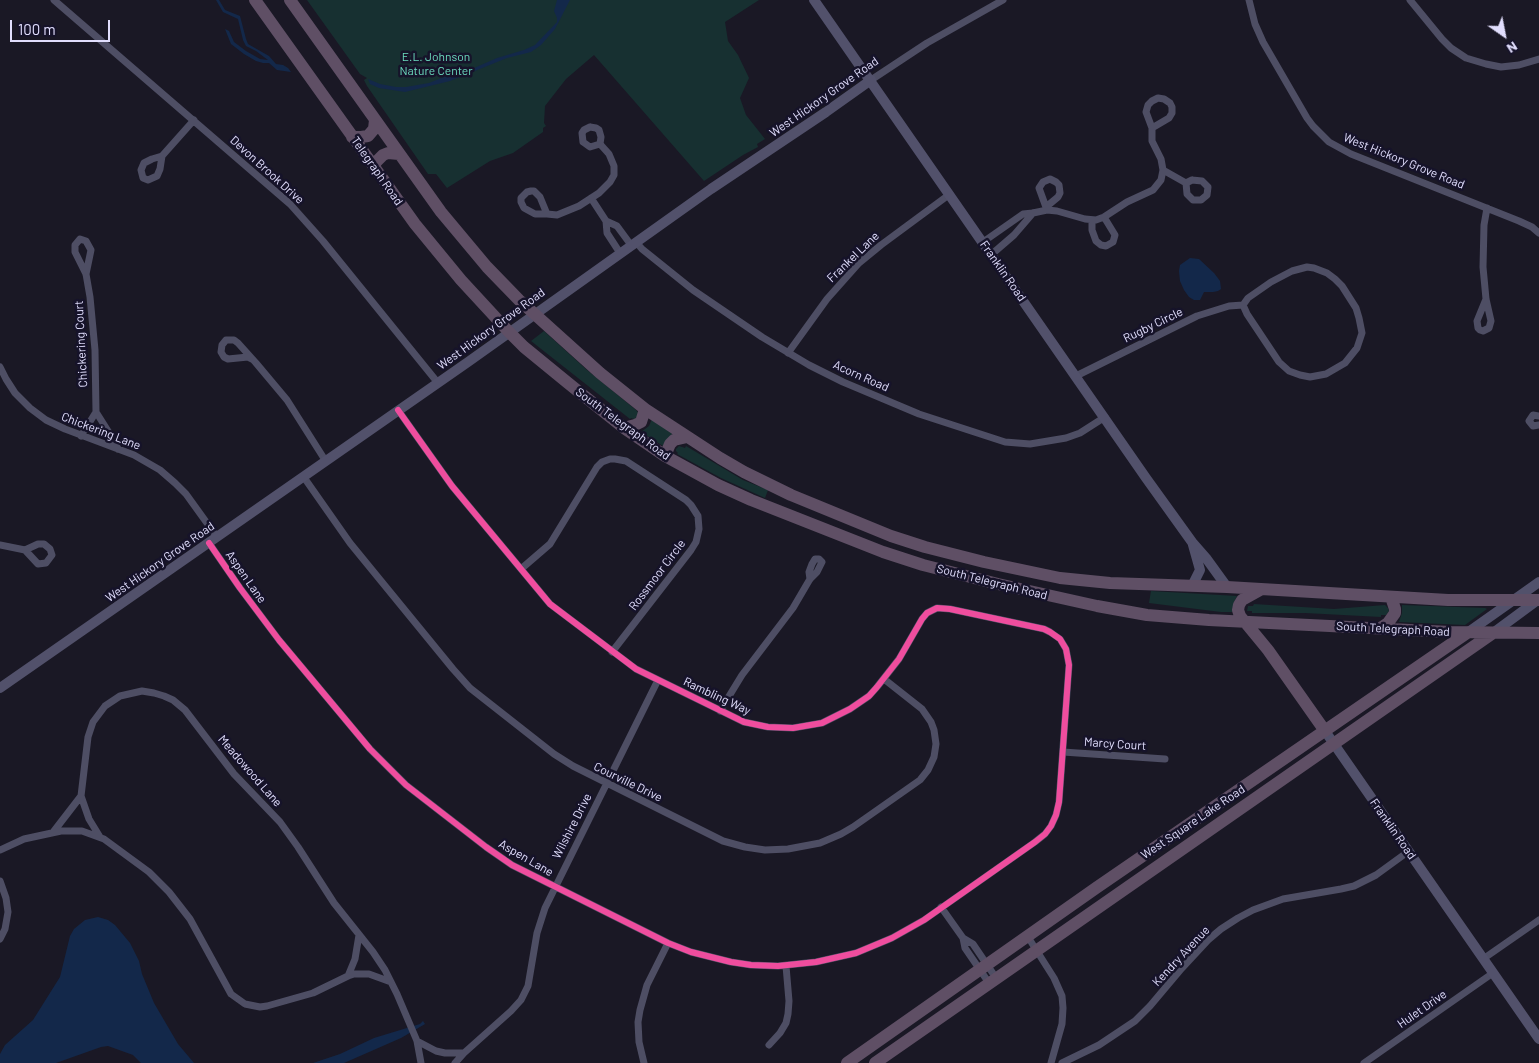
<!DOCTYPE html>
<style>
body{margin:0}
#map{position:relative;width:1539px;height:1063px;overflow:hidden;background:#1a1825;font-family:Barlow,sans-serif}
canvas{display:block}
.north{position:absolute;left:1479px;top:10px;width:50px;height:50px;-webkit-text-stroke:4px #16132a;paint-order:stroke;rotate:147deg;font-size:14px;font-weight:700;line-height:20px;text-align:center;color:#e1defd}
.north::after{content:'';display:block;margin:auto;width:18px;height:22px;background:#e1defd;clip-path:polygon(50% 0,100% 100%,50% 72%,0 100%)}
.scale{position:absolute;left:10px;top:20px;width:100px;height:22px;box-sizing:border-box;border:2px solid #e1defd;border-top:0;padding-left:6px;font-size:15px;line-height:18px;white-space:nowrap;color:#e1defd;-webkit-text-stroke:4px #16132a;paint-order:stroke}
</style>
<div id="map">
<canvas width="1539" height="1063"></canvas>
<div class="north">N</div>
<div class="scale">100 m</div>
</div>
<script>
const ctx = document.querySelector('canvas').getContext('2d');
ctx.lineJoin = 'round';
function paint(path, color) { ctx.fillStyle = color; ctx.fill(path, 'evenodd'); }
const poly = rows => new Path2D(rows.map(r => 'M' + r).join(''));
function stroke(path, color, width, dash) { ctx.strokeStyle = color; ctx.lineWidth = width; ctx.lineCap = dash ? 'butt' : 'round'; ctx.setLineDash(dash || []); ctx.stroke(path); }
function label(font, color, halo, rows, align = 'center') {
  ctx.font = font + ' Barlow,sans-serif'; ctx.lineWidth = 5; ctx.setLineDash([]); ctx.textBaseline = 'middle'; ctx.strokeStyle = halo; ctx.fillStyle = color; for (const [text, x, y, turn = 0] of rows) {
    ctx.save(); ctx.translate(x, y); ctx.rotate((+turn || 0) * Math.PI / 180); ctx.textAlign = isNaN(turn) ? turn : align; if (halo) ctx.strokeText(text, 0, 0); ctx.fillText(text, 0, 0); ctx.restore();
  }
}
const green = poly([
 [307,0,759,0,725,22,728,41,738,55,749,78,740,98,746,115,765,139,757,144,758,147,743,155,704,181,594,55,566,79,545,106,544,123,546,126,543,128,543,132,513,153,490,161,447,188,436,174,428,174,367,86,364,80,367,78,360,74],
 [544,331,587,370,636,410,640,415,634,419,631,418,630,419,531,341],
 [652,419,673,433,663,446,641,432,649,426],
 [679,446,685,448,686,446,743,480,768,490,765,498,721,478,677,454,678,453,676,451,676,449],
 [1151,591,1237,596,1234,602,1232,612,1221,612,1149,603],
 [1254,604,1334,609,1385,605,1388,608,1389,611,1386,615,1381,615,1381,617,1305,613,1252,613,1252,611,1247,611,1248,606,1253,606],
 [1402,605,1485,608,1487,609,1465,625,1399,622,1402,613]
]);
const water = poly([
 [216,0,219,0,225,10,240,16,246,39,248,44,269,56,276,64,283,65,288,68,291,72,277,70,269,63,263,63,256,61,244,54,231,44,225,29,229,31,234,42,246,51,260,59,268,60,256,51,246,46,243,40,238,19,223,12],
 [557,0,570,0,555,29,541,45,531,52,507,58,450,81,405,92,379,88,370,84,368,79,380,84,396,87,406,87,429,83,444,77,456,76,497,58,524,50,535,45,557,22,557,18,554,11],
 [1190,258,1199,259,1214,273,1220,281,1221,289,1218,291,1213,292,1204,292,1200,300,1194,300,1189,297,1184,290,1180,281,1179,271,1180,265],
 [98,917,108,920,115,925,130,943,139,961,142,974,154,1003,178,1044,194,1063,141,1063,133,1055,108,1046,101,1047,56,1063,0,1063,0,1054,5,1045,33,1020,60,977,70,936,74,929,85,920],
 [423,1021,425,1024,401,1038,344,1063,313,1063,340,1054,374,1038,420,1024]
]);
const street = poly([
 [54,0,290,204,323,241,438,383],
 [1249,0,1255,24,1263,42,1307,118,1313,126,1329,142,1351,154,1519,221,1532,227,1539,233],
 [1410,0,1442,39,1451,48,1466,58,1486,64,1501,67,1519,65,1539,59],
 [871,80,927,43,1003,0],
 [590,127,596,128,599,130,601,137,600,144,590,147,583,142,582,133,584,130,590,127],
 [162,156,160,169,157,176,148,180,143,178,141,170,144,163,152,159,162,156,194,120],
 [1163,170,1186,183],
 [1192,180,1202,181,1208,187,1207,195,1201,200,1193,200,1187,194,1186,183,1192,180],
 [531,191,534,191,540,197,547,214,535,214,524,208,521,202,521,198,527,192,531,191],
 [591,198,606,221,607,233,620,253],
 [1046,207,1058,197,1060,193,1059,185,1056,182,1050,179,1043,182,1039,188,1047,210],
 [547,214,557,215,579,206,599,193,610,182,614,175,614,166,609,154,600,144],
 [1092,220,1092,230,1096,241,1101,245,1106,246,1113,242,1115,235,1104,217],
 [606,221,617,226,631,245],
 [636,242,642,249,693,290,762,337,809,365,843,382,919,414,1005,442,1030,444,1066,438,1080,433,1105,417],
 [983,242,1023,214,1033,213,1047,210,1057,211,1085,219,1096,220,1104,217,1127,202,1153,190,1161,180,1163,170,1161,159,1152,141,1152,128,1146,112,1148,105,1152,101,1158,98,1164,99,1170,103,1172,107,1172,113,1169,118,1152,128],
 [992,254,1014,235,1033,213],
 [1307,267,1314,268,1327,273,1335,279,1342,286,1356,308,1359,318,1362,333,1357,348,1345,363,1326,374,1310,377,1300,375,1289,371,1279,362,1247,314,1243,305,1248,298,1271,282,1292,271,1307,267],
 [86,274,91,250,86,241,80,239,75,245,75,252,86,274,90,297,95,350,96,412,115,442,118,449],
 [1486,299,1477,321,1478,328,1480,330,1483,331,1489,328,1491,321,1486,299,1483,267,1484,225,1487,208],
 [788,353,827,299,859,263,881,245,950,194],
 [252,359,248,357,228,359,224,357,221,352,222,345,226,340,234,340,238,343,256,363,287,400,325,460],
 [0,367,6,379,15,393,30,408,46,420,65,429,134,455,160,470,175,483,186,494,217,537],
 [1076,376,1197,316,1229,306,1243,305],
 [1539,416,1533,415,1529,421,1533,426,1539,425],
 [81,436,96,412],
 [303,476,350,543,453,669,470,688,554,754,573,766,723,841,745,847,765,850,788,849,820,843,841,834,853,827,920,780,928,770,934,757,936,744,934,730,931,722,922,709,884,679],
 [209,543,240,588,279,640,370,749,406,785,486,847,512,865,668,943,691,952,731,962,751,965,778,966,816,962,856,953,892,938,924,920,1035,842,1045,834,1051,826,1056,815,1059,802,1069,665,1066,649,1060,639,1050,632,1044,629,950,609,937,608,927,613,922,619,899,659,877,687,869,696,850,709,822,723,793,728,768,727,744,722,636,669,550,604,452,486,398,410],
 [0,545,25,550,38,564,46,563,52,555,50,549,44,544,38,544,25,550],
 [521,569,550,544,597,467,602,462,610,459,615,459,626,461,686,500,691,505,698,516,699,529,696,542,691,550,612,652],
 [720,711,742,675,793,608,810,579,817,572,822,562,819,559,815,559,812,564,809,572,810,579],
 [1063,752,1165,759],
 [54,831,81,796],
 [100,837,89,819,81,796,88,737,93,722,105,706,120,696,142,691,154,693,164,696,173,700,185,710,234,774,280,822,298,847,334,903,373,952,385,970,397,994,417,1041,421,1063],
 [0,850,24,839,61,831,82,831,104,839,149,872,169,892,190,919,231,994,245,1004,260,1007,267,1006,313,993,348,976,354,974,369,974,391,982],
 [0,881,6,898,8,912,5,929,0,939],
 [941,907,963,938,965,948,989,983],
 [1028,937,1054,978,1062,996,1063,1008,1062,1024,1051,1063],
 [963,938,973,944,996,978],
 [1483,959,1539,920],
 [348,976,355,959,359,935],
 [417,1041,436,1051,445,1053,464,1053,511,1011,521,1000,528,986,537,933,545,908,658,680],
 [769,1045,780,1033,786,1023,788,1014,789,1001,786,966],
 [455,1063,464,1053],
 [644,1063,639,1042,638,1022,640,1010,647,985,668,943],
 [1062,1063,1099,1045,1135,1021,1150,1006,1182,968,1208,940,1221,929,1238,918,1253,910,1283,899,1341,889,1354,886,1376,875,1409,851],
 [1364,1063,1493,973]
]);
const secondary = poly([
 [814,0,1146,478,1192,542,1206,558,1227,587],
 [1192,586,1200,570,1193,545],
 [1467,633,1539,582],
 [1493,633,1539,599],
 [0,688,468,362,711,189,826,112,871,80],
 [1325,731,1539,1039]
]);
const highway = poly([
 [255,0,415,224,461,280,509,332,524,347,568,383,624,428,665,456,718,485,751,500,883,552,923,565,998,584,1097,606,1147,615,1209,620,1450,632,1539,633],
 [290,0,441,212,487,267,519,300,600,373,645,409,720,458,744,472,791,495,891,536,925,547,984,562,1060,578,1110,583,1227,587,1448,600,1539,600],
 [352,137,361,137,368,136,374,129,375,120],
 [374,167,376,162,383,155,388,153,399,154],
 [624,428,635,425,641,422,645,409],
 [665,456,670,444,674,440,687,437],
 [1260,590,1242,600,1239,605,1238,610,1240,616,1268,650,1325,731],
 [1379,629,1388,623,1395,613,1395,609,1391,597],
 [847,1063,1096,888,1467,633],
 [875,1063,1493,633]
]);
const cycleway = poly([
 [209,543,240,588,279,640,370,749,406,785,486,847,512,865,668,943,691,952,731,962,751,965,778,966,816,962,856,953,892,938,924,920,1035,842,1045,834,1051,826,1056,815,1059,802,1069,665,1066,649,1060,639,1050,632,1044,629,950,609,937,608,927,613,922,619,899,659,877,687,869,696,850,709,822,723,793,728,768,727,744,722,636,669,550,604,452,486,398,410]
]);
const parkNames = [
 ["E.L. Johnson",436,57],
 ["Nature Center",436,71]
];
const streetNames = [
 ["West Hickory Grove Road",824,97,-35],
 ["West Hickory Grove Road",1404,161,22],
 ["Devon Brook Drive",267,170,42],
 ["Telegraph Road",377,171,55],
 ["Frankel Lane",853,257,-44],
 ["Franklin Road",1003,271,55],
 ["Rugby Circle",1153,325,-26],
 ["West Hickory Grove Road",491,329,-36],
 ["Chickering Court",81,344,-93],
 ["Acorn Road",861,376,24],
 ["South Telegraph Road",623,424,36],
 ["Chickering Lane",101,431,21],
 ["West Hickory Grove Road",160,562,-35],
 ["Rossmoor Circle",657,575,-53],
 ["Aspen Lane",246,577,55],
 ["South Telegraph Road",992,582,14],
 ["South Telegraph Road",1393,629,3],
 ["Rambling Way",717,696,25],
 ["Marcy Court",1115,744,4],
 ["Meadowood Lane",250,771,49],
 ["Courville Drive",628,782,26],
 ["West Square Lake Road",1193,822,-34],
 ["Wilshire Drive",572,826,-63],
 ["Franklin Road",1393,829,55],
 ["Aspen Lane",526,858,30],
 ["Kendry Avenue",1181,956,-47],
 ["Hulet Drive",1422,1009,-35]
];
paint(green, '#173031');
paint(water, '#13284a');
stroke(street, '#4e4e64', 7);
stroke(secondary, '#52516b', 10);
stroke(highway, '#5f4f65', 12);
stroke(cycleway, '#ef4d9e', 6);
label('12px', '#6cdbbe', '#16132a', parkNames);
label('12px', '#e1defd', '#16132a', streetNames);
</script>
